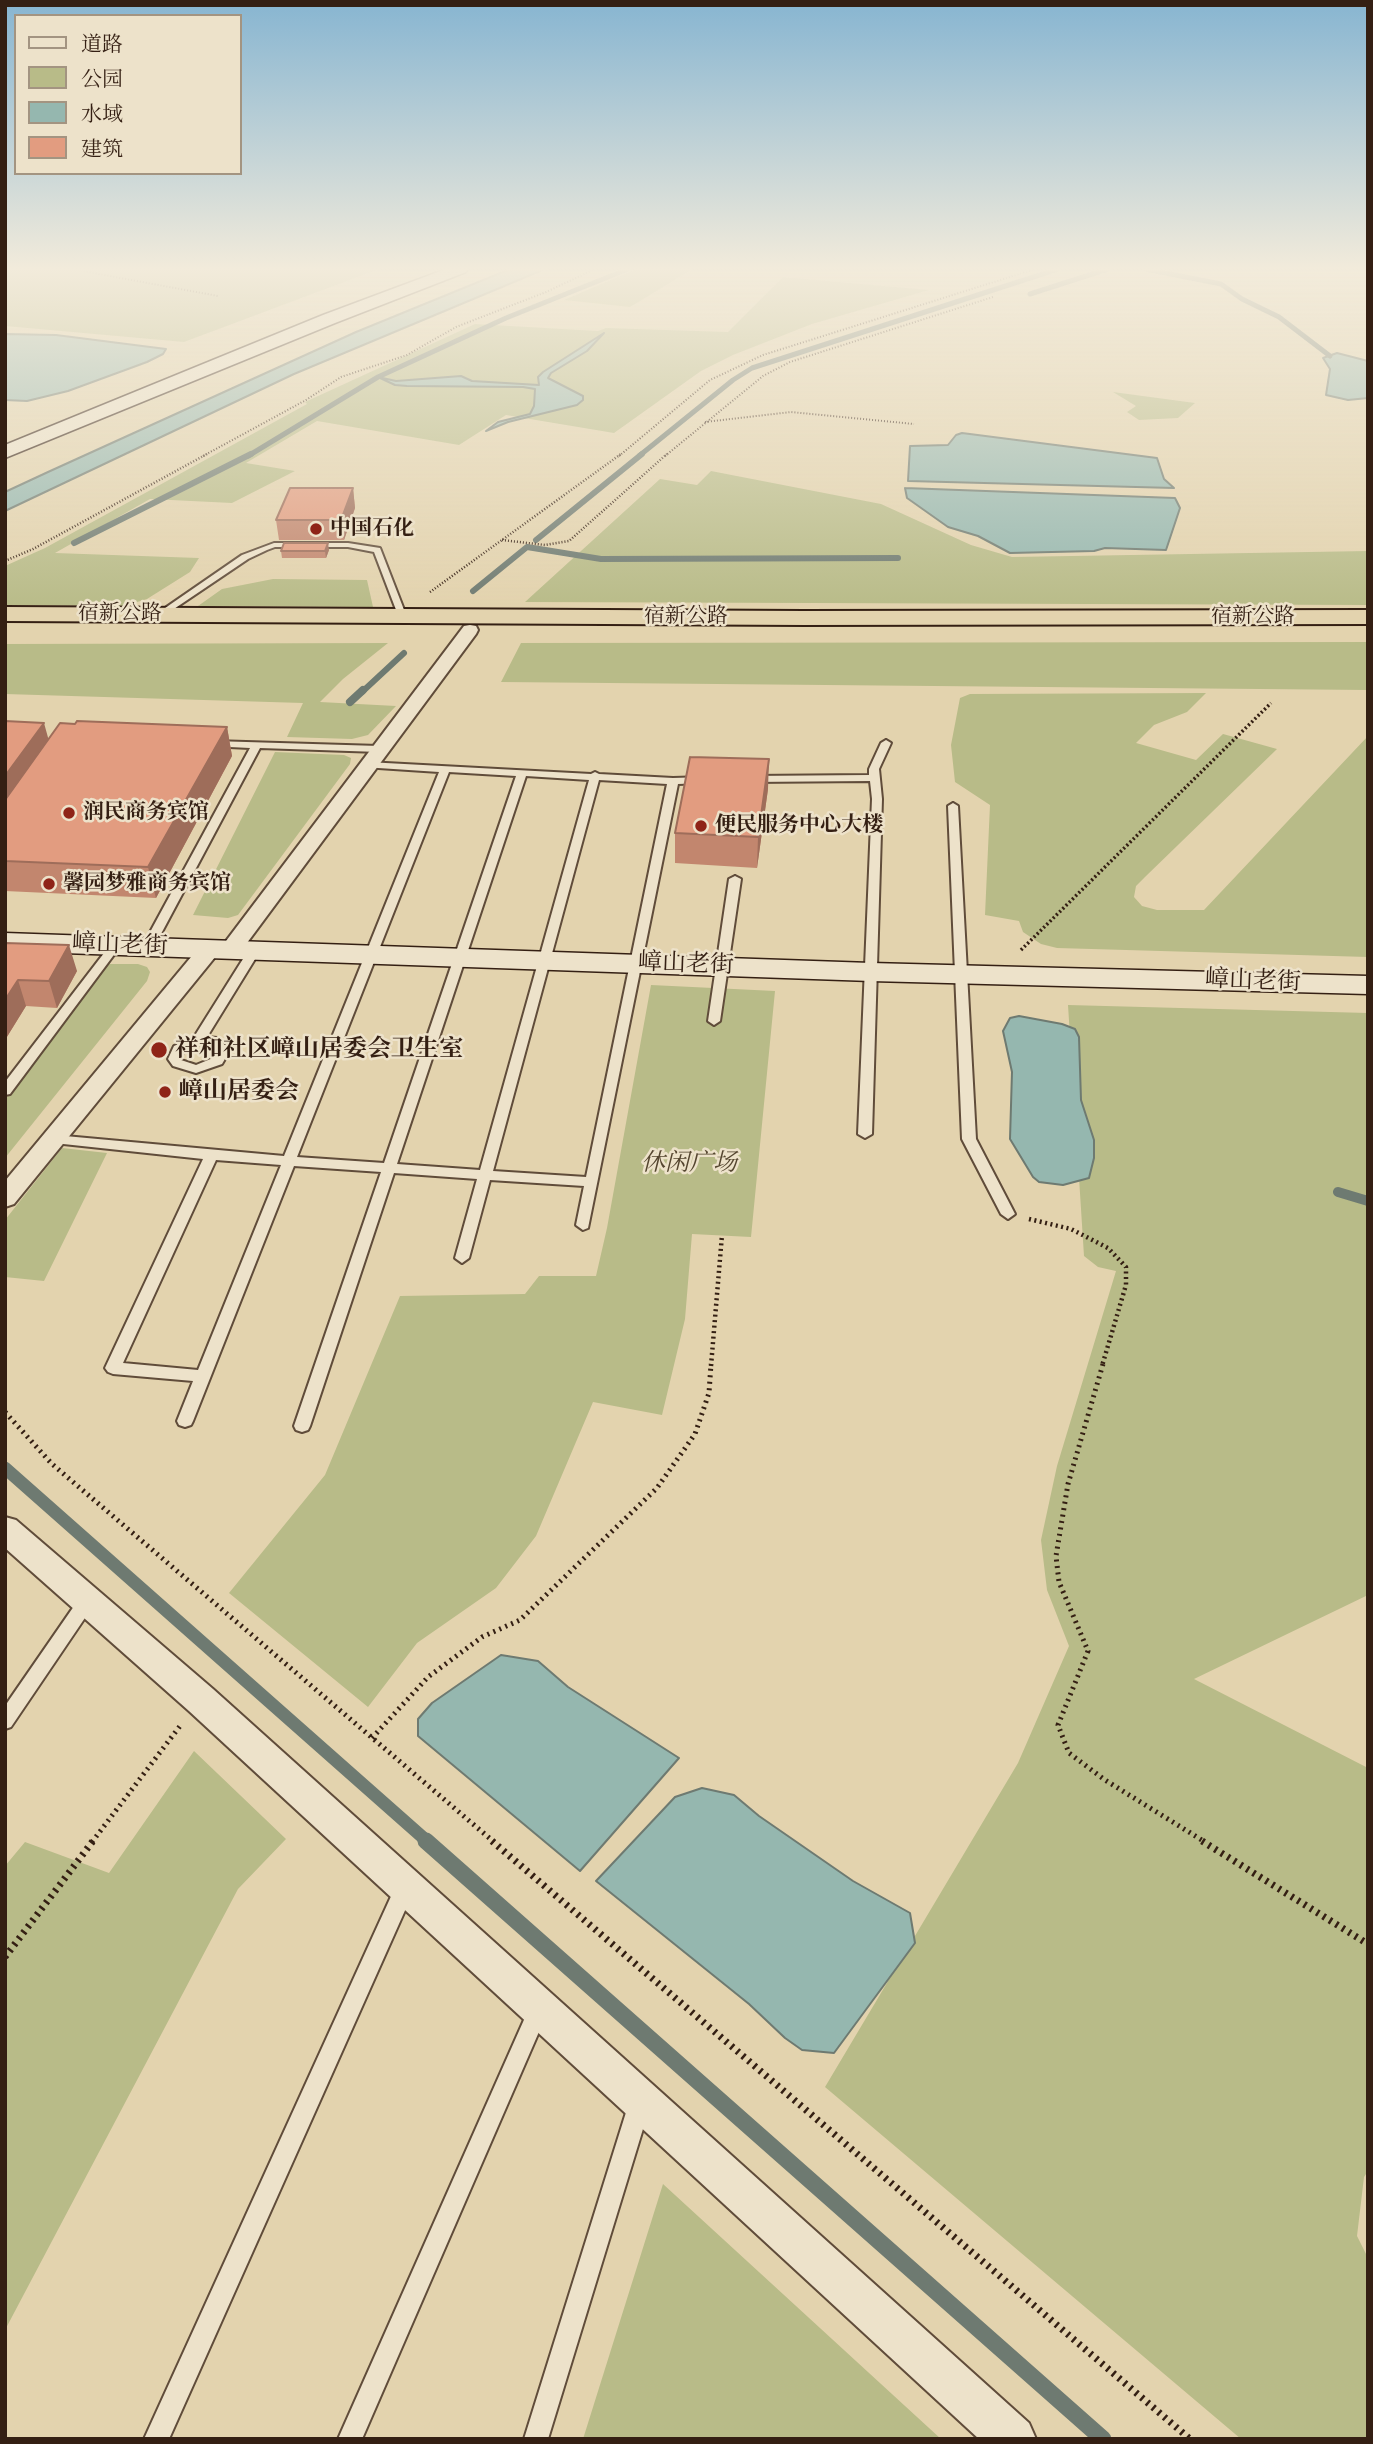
<!DOCTYPE html>
<meta charset="utf-8">
<style>
body{margin:0}
#map{position:relative;width:1373px;height:2444px;overflow:hidden;background:#e3d3ae;font-family:Cardo,"Noto Serif SC",serif}
canvas{display:block}
.frame{position:absolute;inset:0;border:7px solid #341f13;pointer-events:none}
.legend{position:absolute;left:14px;top:14px;width:228px;height:161px;box-sizing:border-box;background:#ede2ca;border:2px solid #a39481;margin:0;padding:9px 12px;list-style:none;font-size:21px;color:#341f13}
.legend li{display:flex;align-items:center;gap:14px;height:35px}
.legend b{width:35px;border:2px solid #a39481}
</style>
<div id="map">
<canvas width="1373" height="2444"></canvas>
<div class="frame"></div>
<ul class="legend">
<li><b style="height:9px;background:#ede2ca"></b>道路</li>
<li><b style="height:19px;background:#b8bb88"></b>公园</li>
<li><b style="height:19px;background:#95b7af"></b>水域</li>
<li><b style="height:19px;background:#e29c80"></b>建筑</li>
</ul>
</div>
<script>
const ctx = document.querySelector('canvas').getContext('2d');
ctx.lineJoin = 'round';
function paint(path, color) { ctx.fillStyle = color; ctx.fill(path, 'evenodd'); }
const poly = rows => new Path2D(rows.map(r => 'M' + r).join(''));
function stroke(path, color, width, dash) { ctx.strokeStyle = color; ctx.lineWidth = width; ctx.lineCap = dash ? 'butt' : 'round'; ctx.setLineDash(dash || []); ctx.stroke(path); }
function label(font, color, halo, rows, align = 'center') {
  ctx.font = font + ' Cardo,"Noto Serif SC",serif'; ctx.lineWidth = 5; ctx.setLineDash([]); ctx.textBaseline = 'middle'; ctx.strokeStyle = halo; ctx.fillStyle = color; for (const [text, x, y, turn = 0] of rows) {
    ctx.save(); ctx.translate(x, y); ctx.rotate((+turn || 0) * Math.PI / 180); ctx.textAlign = isNaN(turn) ? turn : align; if (halo) ctx.strokeText(text, 0, 0); ctx.fillText(text, 0, 0); ctx.restore();
  }
}
const green = poly([
 [5,269,379,269,184,342,5,326],
 [636,269,693,269,630,307,564,300],
 [783,277,929,290,812,324,733,355,701,371,614,433,506,415,459,445,317,421,246,463,295,471,232,503,150,499,55,553,199,558,190,572,147,599,124,606,5,605,5,566,45,548,307,404,305,402,475,324,598,331,606,328,728,332],
 [1113,392,1195,403,1178,418,1139,420,1127,412,1136,406],
 [711,471,881,504,971,545,1012,557,1368,551,1368,605,525,602,660,479,697,485],
 [273,579,367,580,373,607,198,606,222,589],
 [1368,642,1368,690,501,682,521,643],
 [388,643,343,679,320,702,396,706,368,735,352,739,287,737,303,703,5,694,5,644],
 [1206,693,1187,712,1154,725,1136,743,1196,760,1223,734,1277,749,1145,877,1136,886,1134,897,1142,906,1157,910,1204,910,1368,736,1368,957,1057,948,1041,944,1023,932,1019,921,985,915,990,805,955,782,951,745,960,698,970,694],
 [275,752,344,755,351,758,350,764,238,915,228,918,193,915],
 [107,964,138,964,147,967,150,972,147,981,5,1158,5,1100],
 [651,985,775,991,751,1237,692,1234,685,1319,662,1415,593,1402,536,1536,496,1588,417,1643,368,1707,229,1593,325,1475,400,1296,525,1294,539,1276,596,1276,607,1228],
 [1068,1005,1368,1013,1368,1595,1194,1679,1368,1768,1368,2171,1364,2177,1357,2236,1368,2258,1368,2439,1241,2439,825,2087,1018,1763,1069,1646,1047,1590,1041,1540,1057,1466,1116,1271,1098,1267,1084,1256],
 [62,1148,107,1153,44,1281,5,1277,5,1220],
 [194,1751,286,1839,238,1889,5,2330,5,1866,25,1842,109,1873],
 [663,2184,941,2439,583,2439]
]);
const water = poly([
 [510,269,545,269,294,374,5,511,5,492,48,472,356,332,510,269],
 [604,333,587,351,551,373,548,378,583,396,583,400,577,405,508,422,486,431,498,422,530,414,534,406,535,389,523,387,407,386,395,385,378,377,396,381,461,376,472,381,539,385,538,377,543,372,604,333],
 [5,334,56,335,166,349,163,354,147,362,68,391,27,401,5,400,5,334],
 [1337,353,1368,361,1368,398,1348,400,1326,395,1330,369,1323,358,1337,353],
 [962,433,1157,458,1164,479,1174,488,908,481,910,446,948,445,956,435,962,433],
 [905,488,1175,498,1180,508,1166,550,1105,548,1094,551,1010,553,978,536,948,527,907,498,905,488],
 [1019,1016,1062,1024,1075,1029,1079,1037,1081,1100,1094,1140,1094,1158,1089,1178,1063,1185,1039,1182,1033,1177,1010,1139,1012,1072,1003,1031,1010,1018,1019,1016],
 [501,1655,538,1661,568,1687,679,1758,580,1871,418,1736,418,1719,432,1703,501,1655],
 [702,1788,734,1795,759,1816,853,1881,910,1913,915,1943,834,2053,802,2050,785,2038,749,2004,596,1881,675,1797,702,1788]
]);
const streamFar5 = poly([
 [1145,269,1221,284,1242,299,1279,317,1330,356],
 [1030,294,1108,269],
 [248,456,378,377,506,318,628,269],
 [639,456,733,380,752,368,1058,269]
]);
const streamFar4 = poly([
 [536,540,642,454],
 [74,543,251,454],
 [473,591,527,547,601,559,898,558],
 [362,692,404,653]
]);
const streamFar3 = poly([
 [350,702,363,690]
]);
const streamFar2 = poly([
 [1338,1192,1368,1201]
]);
const streamFar1 = poly([
 [5,1468,428,1842]
]);
const stream = poly([
 [426,1841,1103,2439]
]);
const pathFar5 = poly([
 [72,269,218,296],
 [705,422,791,412,914,424],
 [203,456,306,400,341,377,407,355,456,327,546,292,595,269],
 [619,456,710,380,763,355,1035,269],
 [665,456,763,376,790,362,993,297]
]);
const pathFar4 = poly([
 [502,540,545,545,569,541,667,454],
 [5,561,33,549,207,454],
 [430,592,621,454]
]);
const pathFar3 = poly([
 [1021,950,1271,703]
]);
const pathFar2 = poly([
 [1029,1219,1071,1229,1108,1248,1126,1267,1126,1285,1102,1366],
 [711,1366,722,1235]
]);
const pathFar1 = poly([
 [1103,1364,1068,1484,1056,1556,1059,1582,1088,1651,1058,1725,1069,1753,1105,1780,1205,1842],
 [5,1412,52,1464,494,1842],
 [372,1738,428,1677,482,1637,520,1620,657,1488,695,1434,709,1393,711,1364],
 [92,1842,180,1726]
]);
const path = poly([
 [492,1841,1190,2439],
 [1202,1841,1368,1944],
 [5,1957,93,1841]
]);
const lane = poly([
 [274,543,348,543,380,548,406,615,402,618,398,615,374,552,348,547,275,547,267,550,248,559,162,617,155,615,242,555,274,543],
 [886,740,891,743,879,769,882,799,872,1134,865,1138,858,1134,872,799,870,781,750,782,745,779,750,776,869,775,869,769,881,743,886,740],
 [213,741,379,746,384,749,379,752,260,748,154,947,148,951,144,949,142,947,250,748,209,746,209,742,213,741],
 [367,762,591,774,595,772,599,774,673,778,705,777,710,780,705,783,678,784,588,1228,583,1230,576,1225,584,1186,490,1180,469,1258,462,1263,455,1258,477,1179,394,1173,310,1426,308,1430,302,1432,296,1430,294,1426,381,1172,294,1166,193,1421,191,1425,185,1427,179,1425,177,1421,193,1381,113,1374,108,1372,105,1368,203,1159,54,1143,47,1139,54,1135,284,1156,439,772,363,767,363,763,367,762],
 [449,772,516,776,384,1163,297,1157,449,772],
 [526,776,589,780,480,1170,397,1164,526,776],
 [599,780,667,784,586,1177,493,1171,599,780],
 [216,1160,281,1165,198,1370,123,1363,216,1160],
 [953,803,958,806,976,1139,1015,1214,1008,1219,1001,1214,962,1139,948,806,953,803],
 [735,876,741,879,720,1021,714,1025,708,1021,729,879,735,876],
 [115,942,121,946,119,948,10,1094,5,1095,5,1082,111,944,115,942],
 [254,947,260,951,207,1037,217,1038,228,1048,229,1052,222,1064,196,1073,173,1066,168,1059,174,1046,194,1037,248,951,254,947],
 [201,1044,210,1045,216,1050,213,1058,196,1065,181,1060,183,1051,201,1044],
 [87,1594,93,1596,96,1601,93,1606,11,1727,5,1729,5,1706,81,1596,87,1594],
 [405,1879,412,1881,415,1888,169,2439,144,2439,398,1881,405,1879],
 [538,2001,545,2004,548,2011,362,2439,338,2439,531,2004,538,2001],
 [639,2095,647,2098,650,2106,548,2439,524,2439,628,2106,631,2098,639,2095]
]);
const street = poly([
 [470,625,476,626,478,630,476,634,238,955,230,957,222,955,220,951,14,1204,5,1207,5,1181,201,945,209,943,217,945,220,949,464,626,470,625],
 [5,1517,16,1520,213,1689,1029,2423,1036,2439,979,2439,189,1711,5,1548,5,1517]
]);
const secondary = poly([
 [446,269,468,269,466,272,335,323,5,458,5,445,323,315,446,269],
 [5,933,871,963,1368,976,1368,994,871,981,5,951,5,933]
]);
const highway = poly([
 [5,607,804,611,1368,610,1368,624,804,625,5,621,5,607]
]);
const wall = poly([
 [353,488,355,508,344,540,279,540,276,520],
 [329,550,326,558,282,558,281,551],
 [5,721,49,739,227,727,232,756,156,898,5,891],
 [768,789,757,868,675,863,675,833],
 [5,943,77,971,57,1008,26,1006,5,1040]
]);
const shadedWall = poly([
 [353,488,355,508,344,540,341,520],
 [328,543,329,550,326,558,325,551],
 [44,723,52,752,5,818,5,776],
 [227,727,232,756,156,898,148,867],
 [769,759,768,789,757,868,758,837],
 [69,945,77,971,57,1008,49,981],
 [18,980,26,1006,5,1040,5,1000]
]);
const building = poly([
 [290,488,353,488,341,520,276,520,290,488],
 [284,543,328,543,325,551,281,551,284,543],
 [5,721,44,723,5,776,5,721],
 [77,721,227,727,148,867,5,861,5,800,60,723,75,724,77,721],
 [690,757,769,759,758,837,675,833,690,757],
 [5,943,69,945,49,981,18,980,5,1000,5,943]
]);
const markers = [
 [316,529,7,"#8f2418"],
 [69,813,7,"#8f2418"],
 [701,826,7,"#8f2418"],
 [49,884,7,"#8f2418"],
 [159,1050,9,"#8f2418"],
 [165,1092,7,"#8f2418"]
];
const farPoinames = [
 ["中国石化",330,529],
 ["润民商务宾馆",83,813],
 ["便民服务中心大楼",715,826],
 ["馨园梦雅商务宾馆",63,884]
];
const farStreetnames = [
 ["宿新公路",120,614],
 ["宿新公路",686,617],
 ["宿新公路",1253,617]
];
const streetNames = [
 ["嶂山老街",120,946,2],
 ["嶂山老街",686,965,2],
 ["嶂山老街",1253,982,2]
];
const poiNames = [
 ["祥和社区嶂山居委会卫生室",175,1050],
 ["嶂山居委会",179,1092]
];
const parkNames = [
 ["休闲广场",689,1164]
];
paint(green, '#b8bb88');
paint(water, '#95b7af');
stroke(water, '#6e7a71', 2);
stroke(streamFar5, '#6e7a71', 5);
stroke(streamFar4, '#6e7a71', 6);
stroke(streamFar3, '#6e7a71', 8);
stroke(streamFar2, '#6e7a71', 10);
stroke(streamFar1, '#6e7a71', 13);
stroke(stream, '#6e7a71', 17);
stroke(lane, '#604c3a', 4);
stroke(street, '#604c3a', 4);
stroke(secondary, '#341f13', 3);
stroke(highway, '#341f13', 4);
stroke(pathFar5, '#341f13', 2, [1, 2]);
stroke(pathFar4, '#341f13', 2.5, [1, 2]);
stroke(pathFar3, '#341f13', 3.5, [2, 2.5]);
stroke(pathFar2, '#341f13', 4.5, [2, 3.5]);
stroke(pathFar1, '#341f13', 5, [2, 4.5]);
stroke(path, '#341f13', 7, [2.5, 5]);
paint(lane, '#ede2ca');
paint(street, '#ede2ca');
paint(secondary, '#ede2ca');
paint(highway, '#e3d3ae');
paint(wall, '#c2866e');
paint(shadedWall, '#9e6d5a');
paint(building, '#e29c80');
stroke(building, '#9e6d5a', 2);
const sky = ctx.createLinearGradient(0, 0, 0, 611);
sky.addColorStop(0, '#87b5d1');
sky.addColorStop(0.44, '#f2ebdb');
sky.addColorStop(1, '#f2ebdb00');
ctx.fillStyle = sky;
ctx.fillRect(0, 0, 1373, 611);
for (const [x, y, r, color] of markers) { const dot = new Path2D(); dot.arc(x, y, r, 0, 2 * Math.PI); ctx.fillStyle = color; ctx.fill(dot); stroke(dot, '#ede2ca', 2.5); }
label('bold 21px', '#341f13', '#ede2ca', farPoinames, 'left');
label('21px', '#341f13', '#ede2ca', farStreetnames);
label('24px', '#341f13', '#ede2ca', streetNames);
label('bold 24px', '#341f13', '#ede2ca', poiNames, 'left');
label('italic 24px', '#554630', '#ede2ca', parkNames);
</script>
